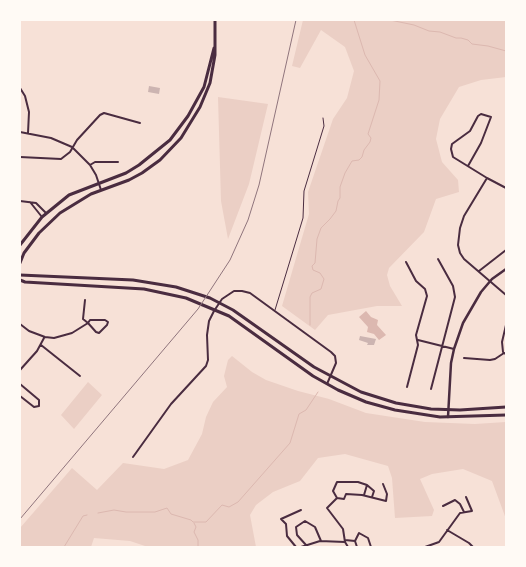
<!DOCTYPE html>
<style>
body{margin:0}
#map{position:relative;width:526px;height:567px;overflow:hidden;background:#f7e1d7;font-family:"Times New Roman",serif}
canvas{display:block}
.frame{position:absolute;inset:0;border:21px solid #fffaf5;pointer-events:none}
</style>
<div id="map">
<canvas width="526" height="567"></canvas>
<div class="frame"></div>
</div>
<script>
const ctx = document.querySelector('canvas').getContext('2d');
ctx.lineJoin = 'round';
function paint(path, color) { ctx.fillStyle = color; ctx.fill(path, 'evenodd'); }
const poly = rows => new Path2D(rows.map(r => 'M' + r).join(''));
function stroke(path, color, width, dash) { ctx.strokeStyle = color; ctx.lineWidth = width; ctx.lineCap = dash ? 'butt' : 'round'; ctx.setLineDash(dash || []); ctx.stroke(path); }
const green = poly([
 [303,20,506,20,506,77,481,80,459,87,440,119,436,139,442,162,458,180,459,192,436,199,424,232,389,268,387,275,390,286,402,306,377,306,328,315,315,330,282,306,309,214,308,192,333,119,347,98,354,71,345,47,321,30,300,68,292,66],
 [218,97,268,104,249,184,228,239,221,201],
 [232,356,252,372,266,380,298,391,329,399,366,413,425,422,475,424,506,422,506,519,492,481,463,469,432,474,420,479,434,510,432,516,395,518,392,478,388,466,345,454,318,458,300,481,273,492,256,505,250,515,256,547,148,547,130,541,94,538,91,547,20,547,20,528,72,468,97,490,123,463,164,469,188,460,202,434,206,417,213,402,227,387,224,376,228,360],
 [88,382,102,395,74,429,61,415]
]);
const water = poly([
 [366,311,371,317,378,320,377,325,386,335,379,340,374,334,367,332,368,327,359,317]
]);
const stream = poly([
 [390,20,414,25,429,31,440,32,456,38,461,38,468,40,472,44,488,46,506,51],
 [310,325,310,297,312,293,321,289,324,279,320,273,313,270,312,266,315,263,317,239,321,228,330,219,336,211,338,201,340,198,340,187,345,173,352,161,359,160,362,157,364,150,370,142,371,138,368,134,379,100,380,81,365,55,354,20],
 [98,513,114,510,126,512,155,512,167,508,171,514,191,520,193,522,206,522,222,505,229,507,238,502,290,443,299,414,306,410,318,392],
 [194,523,196,527,194,532,198,540,198,547],
 [64,547,83,516,87,515]
]);
const building = poly([
 [149,86,160,88,159,94,148,92],
 [360,336,376,339,374,345,367,345,368,343,359,340]
]);
const service = poly([
 [275,310,303,218,304,191,324,126,323,118]
]);
const minor = poly([
 [20,88,25,96,29,112,28,133],
 [20,132,51,138,72,147,90,165,96,175,101,190],
 [20,157,61,159,70,152,77,140,100,115,104,113,140,123],
 [90,165,95,162,118,162],
 [468,166,481,143,491,117,481,114,478,116,470,131,452,144,451,149,453,157,487,178,506,188],
 [487,178,464,216,460,228,458,245,460,253,464,259,506,295],
 [20,201,36,203,46,213],
 [30,202,42,217],
 [406,262,416,281,425,289,427,296,416,335,418,345,407,387],
 [479,271,506,250],
 [20,324,29,331,45,337,54,338,72,333,88,323,90,320,105,320,108,322,107,325,99,333,96,332,88,323,83,319,85,300],
 [418,340,454,349],
 [41,345,80,376],
 [503,352,502,342,506,325],
 [464,358,490,360,495,359,504,353,506,354],
 [20,370,37,351,44,338],
 [20,384,39,400,39,406,34,407,20,396],
 [431,389,455,297,453,286,438,259],
 [133,457,171,404,206,366,208,360,207,335,209,321,214,311,222,299,234,291,242,291,250,293,331,352,335,356,336,363,327,384],
 [367,485,374,491,372,497],
 [337,498,333,491,337,482,358,482,367,485,364,495],
 [443,506,455,500,460,504,464,512],
 [447,530,469,543,473,547],
 [345,540,355,541,359,533,368,538,371,547],
 [355,541,357,547],
 [306,545,297,535,296,527,305,521,315,527,321,541],
 [296,547,287,536,286,524,281,519,301,510],
 [301,547,320,541,345,542],
 [348,547,345,542,343,529,327,508,337,498,344,499,346,494,362,495,386,501,387,494,383,484],
 [425,547,439,542,460,513,472,511,466,497]
]);
const tertiary = poly([
 [448,417,451,363,454,349,463,323,481,292,492,279,506,269]
]);
const secondary = poly([
 [20,245,42,217,69,195,126,173,139,165,170,140,188,116,204,87,214,48],
 [20,263,24,253,39,233,60,213,91,194,129,180,142,173,160,160,181,138,200,107,210,83,215,55,215,20],
 [20,275,133,280,176,287,210,298,233,310,314,367,361,392,396,403,431,409,460,410,506,407],
 [20,280,25,282,144,289,186,298,229,316,313,376,338,390,366,402,395,410,440,417,506,415]
]);
const rail = poly([
 [20,519,198,309,230,260,248,220,259,185,296,20]
]);
paint(green, '#ebcfc5');
paint(water, '#dcb8b0');
stroke(stream, '#dcb8b0', 1);
paint(building, '#ccb4b1');
stroke(service, '#4a2c40', 1);
stroke(minor, '#4a2c40', 2);
stroke(tertiary, '#4a2c40', 2.5);
stroke(secondary, '#4a2c40', 3);
stroke(rail, '#8f747c', 1);
</script>
